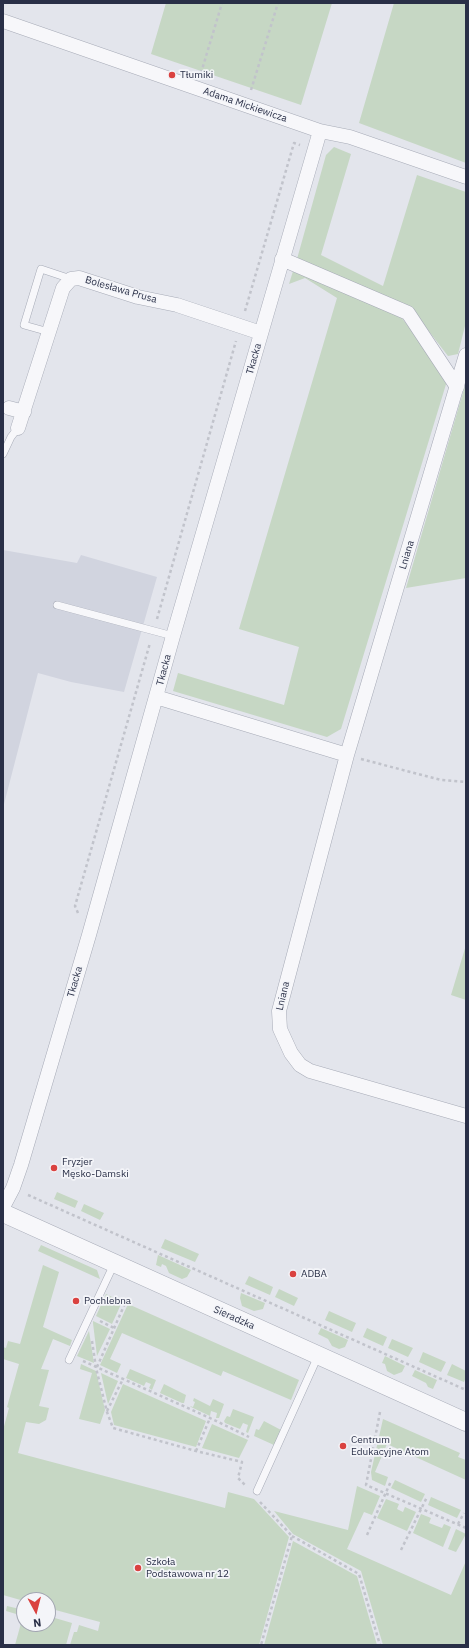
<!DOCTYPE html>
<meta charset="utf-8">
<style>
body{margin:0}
#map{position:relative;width:469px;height:1648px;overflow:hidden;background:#e3e5ec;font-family:"IBM Plex Sans",sans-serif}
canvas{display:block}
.frame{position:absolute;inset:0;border:4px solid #292f47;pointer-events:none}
.north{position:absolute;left:16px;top:1592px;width:40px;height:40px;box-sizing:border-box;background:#f4f5f9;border:1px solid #a3a6b2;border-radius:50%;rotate:173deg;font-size:11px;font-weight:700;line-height:16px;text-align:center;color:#292f47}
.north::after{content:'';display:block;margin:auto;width:14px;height:18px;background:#da4240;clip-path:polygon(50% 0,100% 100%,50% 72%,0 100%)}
</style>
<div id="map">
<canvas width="469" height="1648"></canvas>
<div class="frame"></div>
<div class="north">N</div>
</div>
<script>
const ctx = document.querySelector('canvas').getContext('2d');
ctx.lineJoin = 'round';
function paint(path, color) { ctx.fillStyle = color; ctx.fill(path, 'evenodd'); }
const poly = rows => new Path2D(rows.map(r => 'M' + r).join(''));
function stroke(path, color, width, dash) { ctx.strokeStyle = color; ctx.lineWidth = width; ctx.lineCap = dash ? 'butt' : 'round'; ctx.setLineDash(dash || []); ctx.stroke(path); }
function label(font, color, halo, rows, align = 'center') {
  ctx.font = font + ' "IBM Plex Sans",sans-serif'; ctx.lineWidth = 3.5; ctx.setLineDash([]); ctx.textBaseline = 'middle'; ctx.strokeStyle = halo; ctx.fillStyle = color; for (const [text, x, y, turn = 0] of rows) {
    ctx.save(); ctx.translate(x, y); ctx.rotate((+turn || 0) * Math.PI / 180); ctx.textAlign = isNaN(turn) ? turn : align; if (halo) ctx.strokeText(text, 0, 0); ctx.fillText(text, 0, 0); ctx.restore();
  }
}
const built = poly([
 [3,550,77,563,81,555,157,577,124,692,71,682,38,673,3,808]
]);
const green = poly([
 [166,3,332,3,301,105,151,54],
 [394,3,466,3,466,163,359,123],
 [334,147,351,154,321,255,383,286,417,175,466,192,466,322,458,354,448,356,410,307,297,259,326,155],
 [294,268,401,317,441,368,447,381,341,729,327,737,173,691,178,673,284,705,299,647,239,629,337,298,305,278,289,284],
 [466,382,466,578,406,588],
 [466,945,466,1000,451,995],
 [57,1192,78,1201,75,1208,54,1199],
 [84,1204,104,1213,100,1220,81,1211],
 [165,1239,199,1254,195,1262,161,1248],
 [41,1245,97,1270,100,1279,38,1251],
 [158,1255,191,1270,187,1277,182,1279,169,1273,166,1266,162,1264,161,1267,156,1265],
 [43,1265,59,1272,43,1327,72,1340,70,1346,53,1339,41,1369,49,1370,39,1406,49,1408,46,1420,39,1424,26,1422,18,1453,225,1508,228,1492,254,1499,289,1537,259,1645,70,1645,74,1632,77,1632,79,1625,98,1631,100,1622,48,1608,48,1600,24,1601,3,1595,3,1430,9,1408,7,1407,19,1364,3,1359,3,1347,6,1348,8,1341,20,1344],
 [249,1276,273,1287,270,1295,245,1284],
 [279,1289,298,1298,294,1306,275,1297],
 [241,1293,265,1303,263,1309,254,1311,242,1306,240,1298],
 [106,1294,122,1302,112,1324,96,1316],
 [128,1304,299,1380,291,1400,223,1371,221,1376,122,1333,110,1359,121,1364,117,1373,100,1365],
 [329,1311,356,1323,352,1332,325,1320],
 [93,1321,110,1329,97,1356,93,1323],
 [321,1328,348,1340,345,1347,339,1349,332,1346,328,1339,318,1334],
 [367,1328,387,1337,383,1346,363,1337],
 [89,1331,94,1363,77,1356],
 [392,1339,413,1348,408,1357,388,1348],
 [423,1352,446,1362,441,1372,419,1362],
 [385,1356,405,1366,402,1372,394,1375,387,1371,385,1364,382,1363],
 [81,1364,96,1371,105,1410,100,1424,79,1419,92,1373,80,1369],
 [452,1364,466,1371,466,1377,464,1382,447,1375],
 [130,1369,156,1380,152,1390,149,1388,151,1384,146,1382,144,1386,126,1378],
 [415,1370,437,1380,433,1389,428,1387,426,1383,412,1376],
 [101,1373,118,1381,108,1404],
 [123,1384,206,1421,196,1447,114,1425,111,1412],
 [164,1384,186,1395,184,1403,182,1403,160,1393],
 [194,1398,210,1406,213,1399,224,1404,219,1418,216,1418,217,1413,211,1411,210,1416,191,1407,190,1406,193,1407,195,1402,193,1401],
 [233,1409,254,1417,248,1433,246,1432,248,1425,243,1423,240,1429,225,1423,224,1421,227,1416,230,1417],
 [383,1419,460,1453,458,1457,466,1460,466,1480,387,1444,375,1472,388,1477,385,1486,372,1480,371,1472],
 [264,1421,281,1430,274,1445,254,1436,256,1429,259,1430],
 [212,1424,248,1440,239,1458,202,1448],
 [395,1480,425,1494,421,1502,391,1488],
 [357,1486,380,1496,372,1515,364,1512,347,1549,451,1595,466,1561,466,1645,383,1645,361,1571,293,1534,274,1511,348,1530],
 [431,1497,461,1510,457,1518,428,1505],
 [386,1499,399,1504,397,1509,403,1512,405,1507,416,1512,407,1531,377,1518],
 [421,1514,431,1518,429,1523,442,1528,444,1524,451,1527,443,1547,413,1533],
 [456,1529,466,1534,456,1552,448,1549],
 [293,1541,357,1576,377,1645,264,1645],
 [7,1606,24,1610,24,1624,48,1624,48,1616,72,1623,66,1645,15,1645,23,1616,6,1611]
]);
const path = poly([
 [201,73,222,3],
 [251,90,278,3],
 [245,311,294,143,300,145],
 [157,619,236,341],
 [361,759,441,780,466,782],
 [78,913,75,906,150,643],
 [28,1195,466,1390],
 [100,1321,114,1328],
 [92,1341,96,1368,107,1412,113,1428,196,1451,242,1462,238,1478,246,1486],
 [83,1361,210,1418,249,1437],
 [97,1367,127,1299],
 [107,1411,123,1379],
 [380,1412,366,1485,466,1528],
 [196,1451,210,1418],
 [260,1502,292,1536,261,1645],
 [458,1524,464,1513],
 [367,1535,391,1481],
 [292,1536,359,1574,380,1645],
 [401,1550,427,1497]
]);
const service = poly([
 [49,332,24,325,41,269,71,279],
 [3,454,11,437,18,428],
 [57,605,173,636],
 [69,1360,114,1264],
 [257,1491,318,1356]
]);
const minor = poly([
 [3,21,320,131,350,137,466,177],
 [282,259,408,313,457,387],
 [466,355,347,755,279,1011,280,1029,291,1053,300,1065,310,1071,466,1116],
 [9,408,24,412],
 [18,428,63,288,71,279,79,278,138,297,177,305,261,333],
 [156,697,347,755],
 [3,1207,13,1188,21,1165,89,935,173,636,320,131]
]);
const tertiary = poly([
 [3,1213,466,1422]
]);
const markers = [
 [172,75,4,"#da4240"],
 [54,1168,4,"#da4240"],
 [293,1274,4,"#da4240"],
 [76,1301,4,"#da4240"],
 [343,1446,4,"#da4240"],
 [138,1568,4,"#da4240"]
];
const poiNames = [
 ["Tłumiki",180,75],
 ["Fryzjer",62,1162],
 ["Męsko-Damski",62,1174],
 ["ADBA",301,1274],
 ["Pochlebna",84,1301],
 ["Centrum",351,1440],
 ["Edukacyjne Atom",351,1452],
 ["Szkoła",146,1562],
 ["Podstawowa nr 12",146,1574]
];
const streetNames = [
 ["Adama Mickiewicza",245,105,19],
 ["Bolesława Prusa",121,290,16],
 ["Tkacka",254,359,-74],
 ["Lniana",407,555,-73],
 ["Tkacka",164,670,-75],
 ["Tkacka",75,982,-74],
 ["Lniana",283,996,-77],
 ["Sieradzka",234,1318,24]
];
paint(built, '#d1d4df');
paint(green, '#c6d7c4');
stroke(service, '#a7abb7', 8);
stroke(minor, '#a7abb7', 15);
stroke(tertiary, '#a7abb7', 19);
stroke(path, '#c1c3cb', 2.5, [3, 3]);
stroke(service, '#f7f7fa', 7);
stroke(minor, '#f7f7fa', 14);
stroke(tertiary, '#f7f7fa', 18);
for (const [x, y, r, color] of markers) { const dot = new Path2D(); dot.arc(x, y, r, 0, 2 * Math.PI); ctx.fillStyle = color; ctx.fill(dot); stroke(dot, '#f4f5f9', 1.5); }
label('10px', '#292f47', '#f4f5f9', poiNames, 'left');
label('10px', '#292f47', '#f4f5f9', streetNames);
</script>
